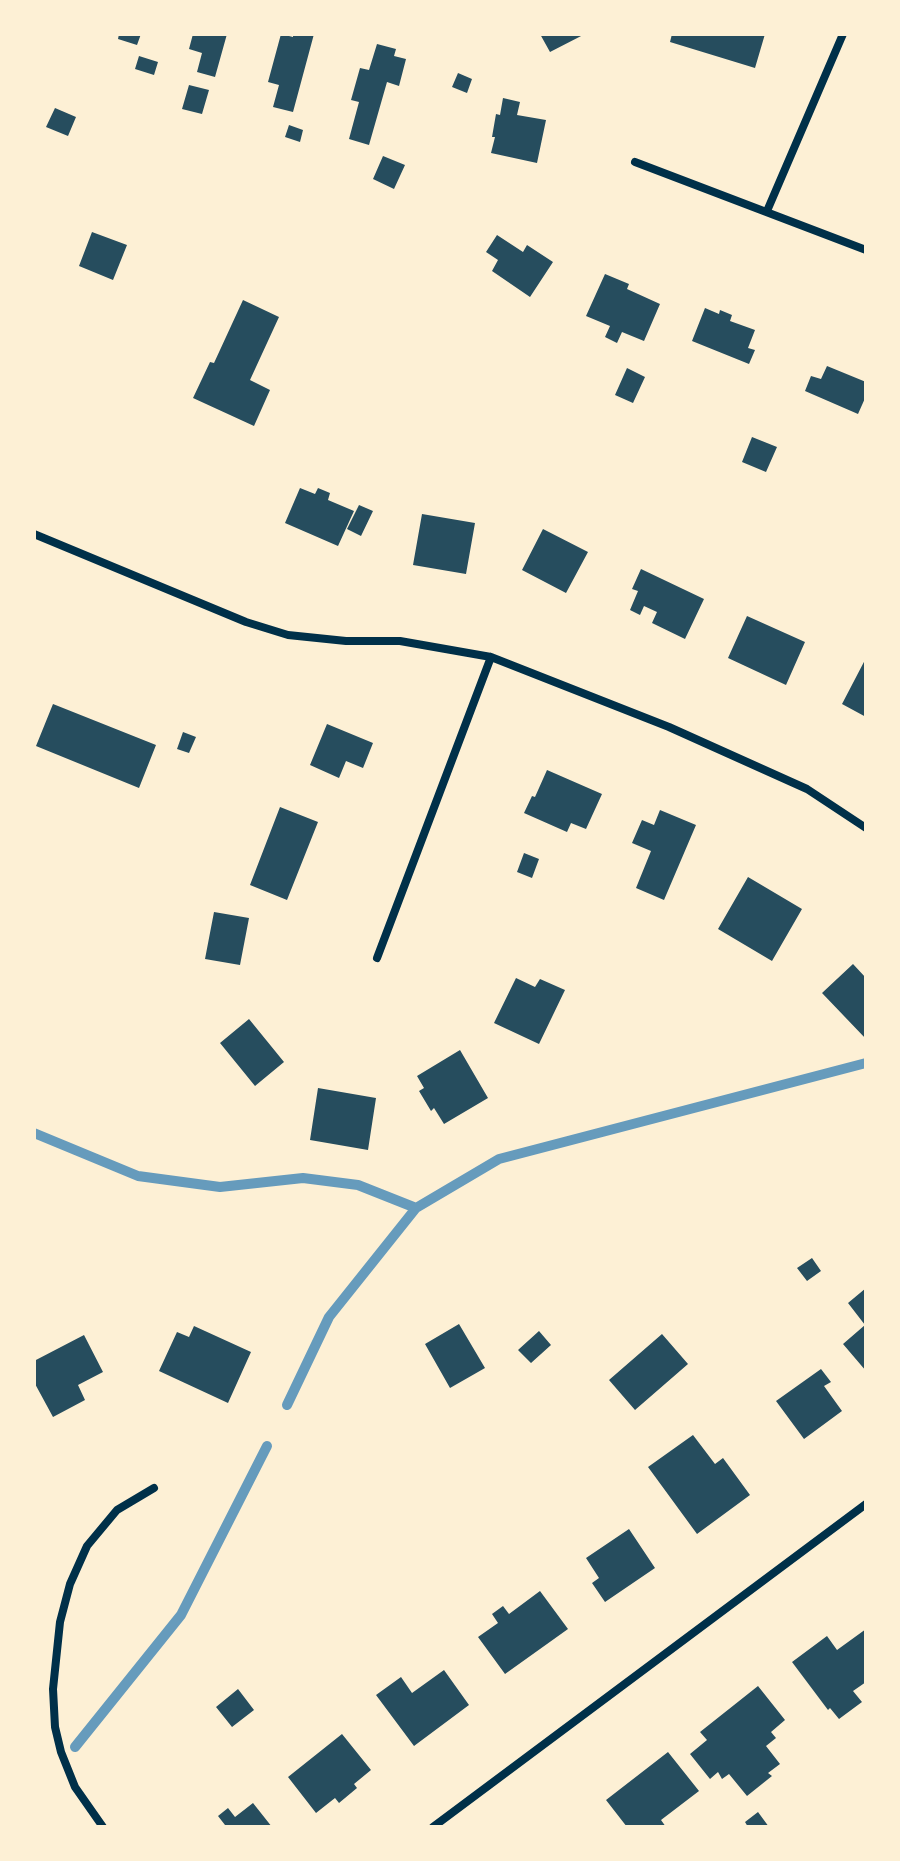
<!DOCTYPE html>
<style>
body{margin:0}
#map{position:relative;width:900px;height:1861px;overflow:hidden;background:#fdf0d5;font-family:"Noto Sans",sans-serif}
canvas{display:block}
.frame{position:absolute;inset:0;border:36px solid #fdf0d5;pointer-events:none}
</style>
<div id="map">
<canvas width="900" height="1861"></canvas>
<div class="frame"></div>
</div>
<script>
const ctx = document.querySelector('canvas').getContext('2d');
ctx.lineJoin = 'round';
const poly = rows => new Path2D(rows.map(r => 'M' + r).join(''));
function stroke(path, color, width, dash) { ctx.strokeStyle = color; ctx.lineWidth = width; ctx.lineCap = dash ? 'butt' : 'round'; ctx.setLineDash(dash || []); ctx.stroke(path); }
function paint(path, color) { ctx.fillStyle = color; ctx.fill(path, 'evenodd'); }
const stream = poly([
 [34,1133,138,1176,220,1187,303,1178,358,1185,416,1208],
 [287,1405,329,1317,416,1208,499,1159,866,1063],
 [75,1747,181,1615,267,1446]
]);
const building = poly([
 [119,34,141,34,137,45,118,39],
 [193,34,227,34,215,77,197,72,202,53,189,49],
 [281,34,293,37,293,34,314,34,293,112,273,107,279,85,268,82],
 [540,34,585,34,550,52],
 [672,34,765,34,755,68,670,42],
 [377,44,396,49,394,56,406,59,399,86,387,82,369,145,349,139,359,102,351,100,360,68,369,70],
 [139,56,158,62,154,75,135,69],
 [458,73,472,79,467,93,452,87],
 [189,85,209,90,202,114,182,109],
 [503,98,520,102,517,115,546,120,537,163,491,153,495,137,492,137,496,114,500,115],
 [55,108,76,117,68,136,46,127],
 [289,125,303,130,300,142,285,137],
 [383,156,405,165,394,189,373,179],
 [92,232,127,245,113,280,79,266],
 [497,235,523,252,527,245,553,262,530,297,492,271,498,260,486,252],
 [605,274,629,284,627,289,660,304,644,341,622,332,617,343,605,337,610,326,586,316],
 [243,300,279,317,250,380,270,390,254,426,193,398,210,362,214,363],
 [705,308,719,314,720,310,732,315,730,321,755,330,748,348,755,350,749,364,692,341],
 [827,366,866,382,866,396,858,414,805,391,811,376,821,379],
 [627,368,645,377,633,403,615,395],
 [752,437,777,447,766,472,742,462],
 [300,488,315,494,318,488,330,493,328,500,354,511,338,546,285,523],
 [359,505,373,511,361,536,347,529],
 [422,514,475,523,466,574,413,565],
 [543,529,588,552,566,593,522,570],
 [641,569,704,599,685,639,652,623,657,612,644,606,640,615,630,610,638,591,632,589],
 [747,616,805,642,786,685,728,658],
 [866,658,866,717,842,704],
 [53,704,156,745,139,788,36,746],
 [327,724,373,743,363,768,346,761,339,778,310,765],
 [183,732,196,737,189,753,177,749],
 [547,770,602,794,586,829,571,823,567,832,524,813,532,796,535,797],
 [280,807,318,822,287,900,250,885],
 [660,810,696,825,664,900,636,888,651,851,632,843,642,820,654,825],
 [524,853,539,859,532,878,517,872],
 [748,877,802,909,772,961,718,929],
 [214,912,249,918,240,965,205,959],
 [853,964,866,978,866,1039,822,993],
 [516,978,535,987,540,979,565,990,539,1044,494,1023],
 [249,1019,284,1062,255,1086,220,1043],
 [460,1050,488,1098,444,1124,434,1108,431,1111,419,1091,424,1088,417,1076],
 [318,1088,376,1098,368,1150,310,1140],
 [812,1258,821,1271,807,1281,797,1268],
 [866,1288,866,1371,843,1344,865,1325,848,1303],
 [459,1324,485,1368,450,1388,425,1344],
 [194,1326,251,1352,228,1403,159,1371,177,1332,189,1337],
 [539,1331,551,1345,531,1363,518,1350],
 [662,1334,688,1364,635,1410,609,1380],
 [84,1335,103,1372,78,1385,85,1400,53,1417,34,1382,34,1361],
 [821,1369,831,1382,824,1386,842,1411,804,1439,776,1401],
 [693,1435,715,1464,723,1458,750,1495,697,1534,648,1467],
 [629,1529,655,1568,605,1602,592,1583,599,1578,586,1558],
 [540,1591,568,1629,505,1674,478,1637,498,1623,492,1614,503,1606,509,1614],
 [866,1629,866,1682,853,1691,862,1702,839,1719,830,1708,828,1710,792,1662,827,1636,837,1650],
 [444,1670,469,1705,414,1746,376,1695,401,1677,412,1693],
 [758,1686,785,1720,771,1732,776,1738,766,1746,780,1764,768,1773,772,1776,747,1796,729,1774,722,1779,718,1772,710,1779,690,1754,707,1740,700,1732],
 [238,1689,254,1710,232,1727,216,1707],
 [342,1734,371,1770,354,1784,357,1788,339,1803,335,1798,316,1813,288,1777],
 [668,1752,699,1791,661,1820,666,1827,627,1827,606,1800],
 [253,1803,272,1827,223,1827,225,1825,218,1816,228,1808,235,1817],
 [758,1812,769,1827,748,1827,745,1822]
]);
const minor = poly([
 [635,162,866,250],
 [767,211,843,34],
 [34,534,246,622,288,635,346,641,400,641,491,657,669,727,807,789,866,828],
 [377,958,491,657],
 [103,1827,75,1787,61,1752,55,1727,53,1689,60,1622,70,1584,87,1546,117,1510,154,1488],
 [433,1827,866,1504]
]);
stroke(stream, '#669bbc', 10);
paint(building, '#264d5e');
stroke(minor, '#003049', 8);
</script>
